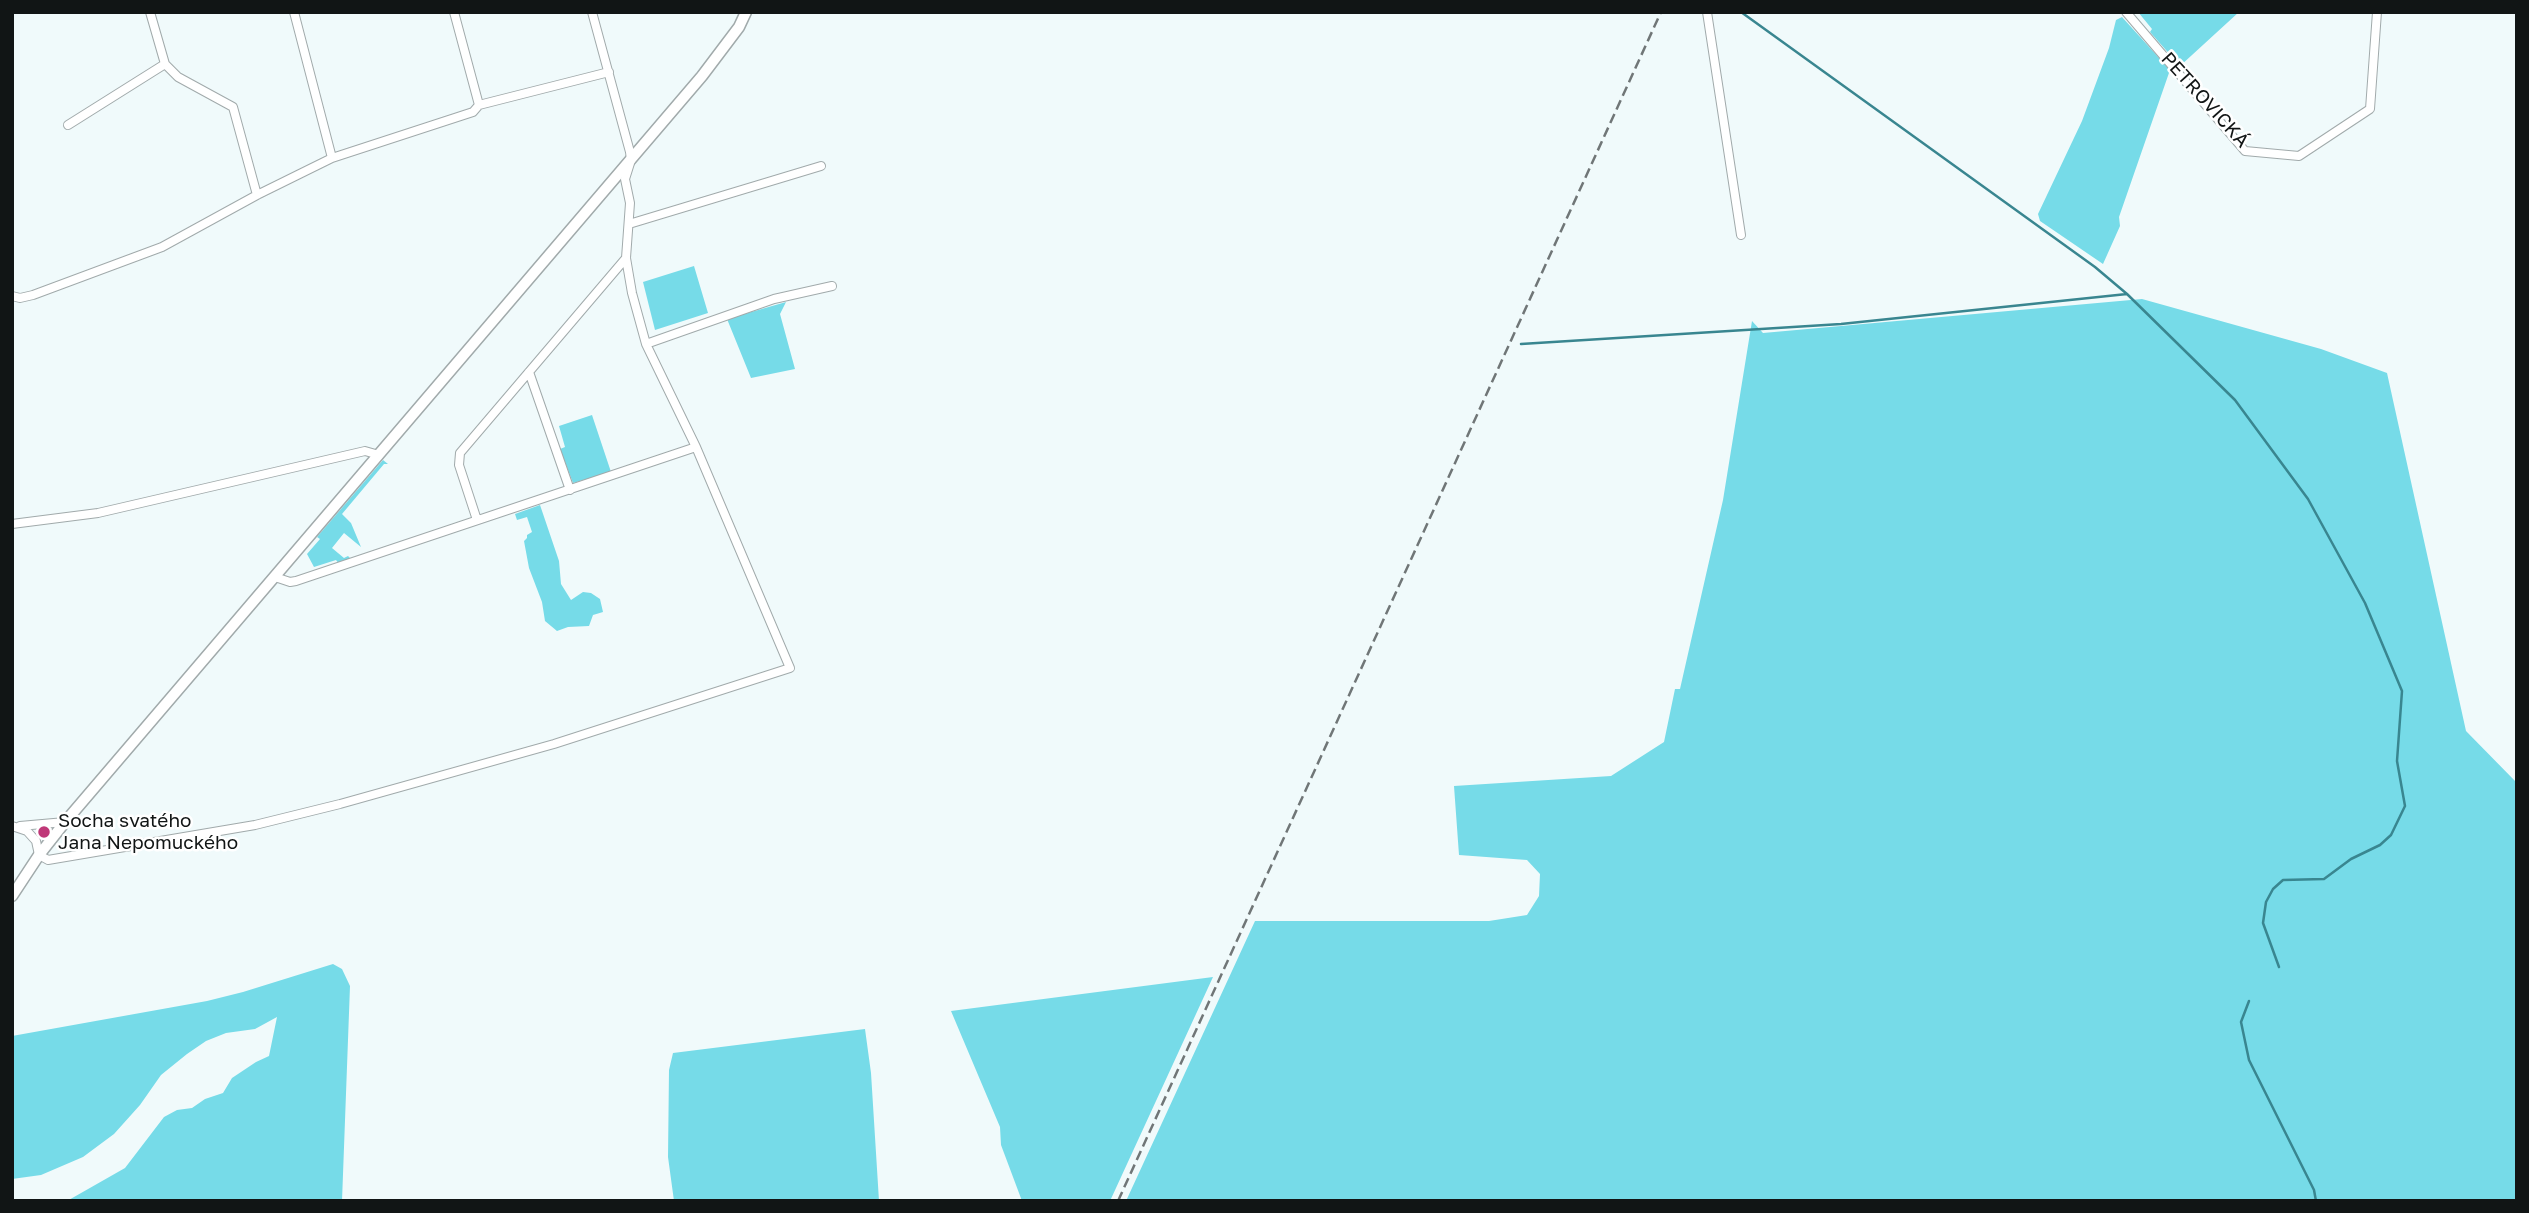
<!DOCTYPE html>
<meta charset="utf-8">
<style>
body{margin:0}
#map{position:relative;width:2529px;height:1213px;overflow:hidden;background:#f0fafb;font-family:"Golos Text",sans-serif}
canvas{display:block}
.frame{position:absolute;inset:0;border:14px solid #111515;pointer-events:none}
</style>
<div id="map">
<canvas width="2529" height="1213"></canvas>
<div class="frame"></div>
</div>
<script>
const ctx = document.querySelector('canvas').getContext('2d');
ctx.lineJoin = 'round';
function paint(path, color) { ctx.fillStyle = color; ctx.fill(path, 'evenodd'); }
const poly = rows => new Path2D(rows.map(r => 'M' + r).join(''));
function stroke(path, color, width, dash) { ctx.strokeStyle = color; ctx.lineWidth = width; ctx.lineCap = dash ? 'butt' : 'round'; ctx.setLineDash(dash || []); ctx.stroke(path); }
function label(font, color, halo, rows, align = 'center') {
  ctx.font = font + ' "Golos Text",sans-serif'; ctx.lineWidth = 5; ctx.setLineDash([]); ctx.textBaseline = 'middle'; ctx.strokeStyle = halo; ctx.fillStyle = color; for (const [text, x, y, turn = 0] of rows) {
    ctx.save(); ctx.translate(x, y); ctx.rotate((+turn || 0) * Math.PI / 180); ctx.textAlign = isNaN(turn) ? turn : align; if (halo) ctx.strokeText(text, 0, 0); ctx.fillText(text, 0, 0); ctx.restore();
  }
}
const green = poly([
 [2138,12,2239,12,2180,66,2150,32,2152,29],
 [2122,17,2170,70,2119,217,2120,226,2103,264,2040,221,2038,214,2082,121,2109,48,2116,20],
 [694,266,708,313,655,330,643,282],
 [2142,299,2321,349,2387,373,2466,731,2517,783,2517,1201,1126,1201,1255,921,1489,921,1527,915,1539,896,1540,874,1527,860,1459,855,1454,786,1611,776,1664,742,1675,689,1680,689,1723,500,1752,321,1763,333],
 [786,302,780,314,795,369,751,378,727,319],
 [592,415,611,472,573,483,560,449,565,447,559,426],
 [383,460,388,464,384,464,342,514,351,523,361,547,344,533,332,548,344,558,348,556,351,559,339,564,336,560,314,567,307,554,320,539,317,537],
 [540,505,559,561,561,584,571,600,583,592,591,593,600,599,603,612,593,615,589,626,568,627,557,631,545,621,542,602,529,568,524,541,527,538,527,535,532,532,527,517,517,520,515,514],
 [333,964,342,969,350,986,342,1201,67,1201,125,1168,164,1117,177,1110,192,1108,205,1099,223,1093,232,1078,256,1062,269,1056,277,1017,255,1029,226,1033,206,1041,187,1054,161,1075,140,1105,114,1134,83,1157,41,1175,12,1179,12,1036,207,1001,243,992],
 [1213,977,1110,1201,1022,1201,1001,1145,1000,1127,951,1011],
 [865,1029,871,1073,879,1201,674,1201,668,1157,669,1070,673,1053]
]);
const stream = poly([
 [1741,12,2095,267,2127,294,2235,400,2308,499,2365,603,2402,691,2397,761,2405,806,2391,835,2380,845,2351,859,2324,879,2283,880,2273,889,2266,902,2263,923,2279,967],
 [1521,344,1841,324,2127,294],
 [2249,1001,2241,1022,2249,1060,2314,1190,2316,1201]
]);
const street = poly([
 [150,12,165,64,178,77,233,107,257,195],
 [294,12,332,158],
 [454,12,479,105],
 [1707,12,1741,235],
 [2126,12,2245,151,2299,156,2370,109,2377,12],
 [68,125,165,64],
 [629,224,821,166],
 [12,296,20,298,33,295,162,247,257,195,332,158,473,112,479,105,609,72],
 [646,344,774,299,832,286],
 [529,372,570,490],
 [477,520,459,465,460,453,626,258],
 [12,524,98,513,365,451,379,455],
 [275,577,290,582,296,581,696,447],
 [12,826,27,831,36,841,39,855,48,860,255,825,340,804,554,744,790,668,696,447,646,344,632,293,626,258,630,203,625,179,631,160,630,152,592,12],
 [20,826,65,822]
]);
const secondary = poly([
 [12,896,39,855,65,822,702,76,739,27,746,12]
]);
const rail = poly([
 [1118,1201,1661,12]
]);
const markers = [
 [44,832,7,"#bf3878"]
];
const streetNames = [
 ["PETROVICKÁ",2205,100,48]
];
const poiNames = [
 ["Socha svatého",58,821],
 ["Jana Nepomuckého",58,843]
];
paint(green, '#76dbe8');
stroke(stream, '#398690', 2.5);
stroke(street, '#a1aaab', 10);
stroke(secondary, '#a1aaab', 13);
stroke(street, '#fff', 8);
stroke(secondary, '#fff', 10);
stroke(rail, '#707677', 2.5, [10, 5]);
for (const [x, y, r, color] of markers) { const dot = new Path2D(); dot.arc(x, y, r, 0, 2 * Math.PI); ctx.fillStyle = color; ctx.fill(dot); stroke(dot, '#fff', 2.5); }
label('19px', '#111515', '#fff', streetNames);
label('19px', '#111515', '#fff', poiNames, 'left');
</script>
